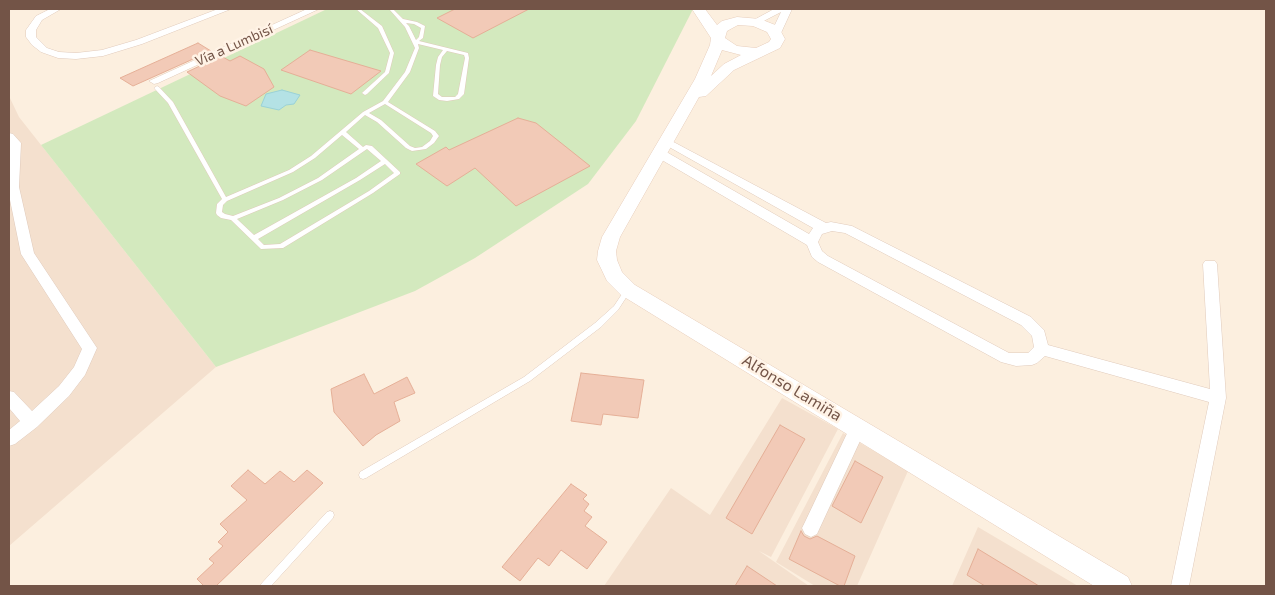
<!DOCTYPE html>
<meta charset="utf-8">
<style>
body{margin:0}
#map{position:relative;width:1275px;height:595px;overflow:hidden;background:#fcefdf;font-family:"Exo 2",sans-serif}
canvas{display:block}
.frame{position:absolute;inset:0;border:10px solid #735447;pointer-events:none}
</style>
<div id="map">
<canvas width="1275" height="595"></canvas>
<div class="frame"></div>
</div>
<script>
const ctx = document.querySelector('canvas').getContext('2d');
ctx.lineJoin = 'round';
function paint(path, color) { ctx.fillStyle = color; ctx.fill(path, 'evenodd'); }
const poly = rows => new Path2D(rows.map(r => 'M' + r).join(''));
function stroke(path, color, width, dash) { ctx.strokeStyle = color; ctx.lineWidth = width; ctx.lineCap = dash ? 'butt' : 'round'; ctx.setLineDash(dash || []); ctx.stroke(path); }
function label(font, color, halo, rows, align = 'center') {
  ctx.font = font + ' "Exo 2",sans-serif'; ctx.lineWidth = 5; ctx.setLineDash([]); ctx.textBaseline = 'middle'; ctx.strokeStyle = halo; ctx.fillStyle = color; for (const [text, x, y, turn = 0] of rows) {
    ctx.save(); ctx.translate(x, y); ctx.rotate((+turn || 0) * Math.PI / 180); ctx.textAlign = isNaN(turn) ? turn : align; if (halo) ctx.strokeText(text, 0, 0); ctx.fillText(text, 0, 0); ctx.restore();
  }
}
const residential = poly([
 [9,96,19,117,216,367,9,546],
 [782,398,838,429,771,557,759,551,809,586,604,586,671,488,710,515],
 [843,433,908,471,857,586,815,586,776,562],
 [978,527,1078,586,952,586]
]);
const green = poly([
 [327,9,693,9,636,121,588,184,475,258,415,291,216,367,41,145]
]);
const water = poly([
 [282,90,300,95,294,104,286,105,279,110,261,106,266,94,282,90]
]);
const building = poly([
 [455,9,529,9,473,38,437,18,455,9],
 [198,43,211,51,133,86,120,78,198,43],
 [310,50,381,71,351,94,281,70,310,50],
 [221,56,230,61,240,56,264,69,274,87,246,106,220,96,187,72,221,56],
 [518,118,536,123,590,166,516,206,475,168,447,186,416,164,446,147,449,150,518,118],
 [581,373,644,380,638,418,603,414,601,425,571,421,581,373],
 [364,374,374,394,407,377,415,393,394,402,400,421,376,435,363,446,334,412,331,389,364,374],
 [780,425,805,439,752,534,726,518,780,425],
 [855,461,883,477,861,523,832,506,855,461],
 [248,470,265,484,280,471,294,482,307,470,323,483,216,586,204,586,197,579,214,563,209,559,223,546,218,542,228,532,220,524,247,500,231,486,248,470],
 [571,484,587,495,583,499,589,504,584,511,592,517,585,526,607,542,587,569,561,550,549,566,538,558,520,581,502,567,571,484],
 [801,531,804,536,810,539,817,536,855,556,844,586,840,586,789,559,801,531],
 [978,549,1001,563,1039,586,985,586,967,575,978,549],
 [747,566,777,586,735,586,747,566]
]);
const lane = poly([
 [356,9,360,9,382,26,394,53,389,73,367,94,365,95,362,93,363,92,385,72,390,53,378,28,356,9],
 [389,9,393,9,403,19,417,22,425,26,423,38,419,41,468,53,469,58,464,94,459,99,447,101,439,100,433,96,436,65,438,57,443,50,418,44,419,48,410,72,388,102,435,131,439,136,434,143,426,149,412,151,406,148,377,122,365,115,346,132,363,147,366,145,372,146,400,172,400,174,373,193,283,248,261,249,231,220,221,218,217,215,216,213,217,204,222,199,168,103,154,88,157,86,159,87,173,102,226,197,289,170,311,156,363,112,383,101,405,72,415,48,405,27,389,9],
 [406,23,414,24,421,28,419,37,416,40,409,26,406,23],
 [447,51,464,55,465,58,458,94,455,97,442,97,438,94,440,65,442,57,447,51],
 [385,104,431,133,433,136,430,141,422,147,415,148,410,146,381,120,369,113,385,104],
 [342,135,359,149,318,178,279,198,233,216,225,214,222,212,223,205,227,201,293,172,315,158,342,135],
 [367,149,381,161,356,178,254,235,237,219,283,200,322,180,367,149],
 [385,164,394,173,369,191,280,244,264,245,258,239,360,180,385,164],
 [628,287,631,290,618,310,601,327,530,381,366,478,363,479,360,478,359,475,360,472,524,377,595,323,614,306,626,288,628,287],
 [330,511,333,512,334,515,333,518,271,586,260,586,262,583,327,512,330,511]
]);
const street = poly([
 [50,9,61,9,42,20,36,30,36,37,47,48,59,52,76,53,102,50,136,40,218,9,231,9,142,44,103,56,76,59,58,58,41,52,32,45,26,37,26,30,36,16,50,9],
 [307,9,319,9,158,83,154,84,149,81,307,9],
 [774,9,792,9,781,33,776,36,771,33,781,12,758,24,755,25,750,22,774,9],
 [9,133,13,134,21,143,19,187,34,253,97,348,85,375,69,396,37,427,15,444,9,446,9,430,20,421,9,408,9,391,14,392,32,411,59,386,74,367,82,349,21,254,9,195,9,133],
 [666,138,826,223,831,222,852,226,1031,317,1044,330,1048,345,1210,389,1203,264,1205,261,1215,261,1217,264,1226,398,1189,586,1171,586,1209,402,1045,356,1037,363,1032,365,1016,366,1001,362,818,262,812,257,807,245,655,156,653,153,655,150,663,150,809,234,813,228,662,143,660,141,662,139,666,138],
 [832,231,845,233,1021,325,1032,336,1034,347,1028,353,1009,353,828,256,822,251,818,242,822,234,832,231],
 [858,421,864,423,866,428,817,534,811,537,805,534,802,528,805,522,852,423,858,421]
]);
const secondary = poly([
 [692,9,705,9,717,25,722,21,737,17,760,19,778,26,785,39,780,48,734,70,706,96,699,97,620,237,616,251,617,260,622,272,635,285,1128,577,1132,586,1094,586,621,295,607,281,597,260,598,251,602,237,695,79,710,45,711,38,692,9],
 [738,25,753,26,767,32,771,39,769,42,756,48,737,46,725,38,727,31,738,25],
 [722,50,741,55,724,64,711,76,722,50]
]);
const farStreetnames = [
 ["Vía a Lumbisí",234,45,-24]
];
const streetNames = [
 ["Alfonso Lamiña",792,388,31]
];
paint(residential, '#f4e0ce');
paint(green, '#d3e9be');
paint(water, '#b4e2e5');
stroke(water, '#9ad2d7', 1);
paint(building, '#f2cab7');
stroke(building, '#e5af97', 1);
stroke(lane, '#e0cabb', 1);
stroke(street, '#e0cabb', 1);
stroke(secondary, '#e7cdbb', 1);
paint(lane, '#fff');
paint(street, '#fff');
paint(secondary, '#fff');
label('14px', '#735447', '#fff3e6', farStreetnames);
label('16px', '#735447', '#fff3e6', streetNames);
</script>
